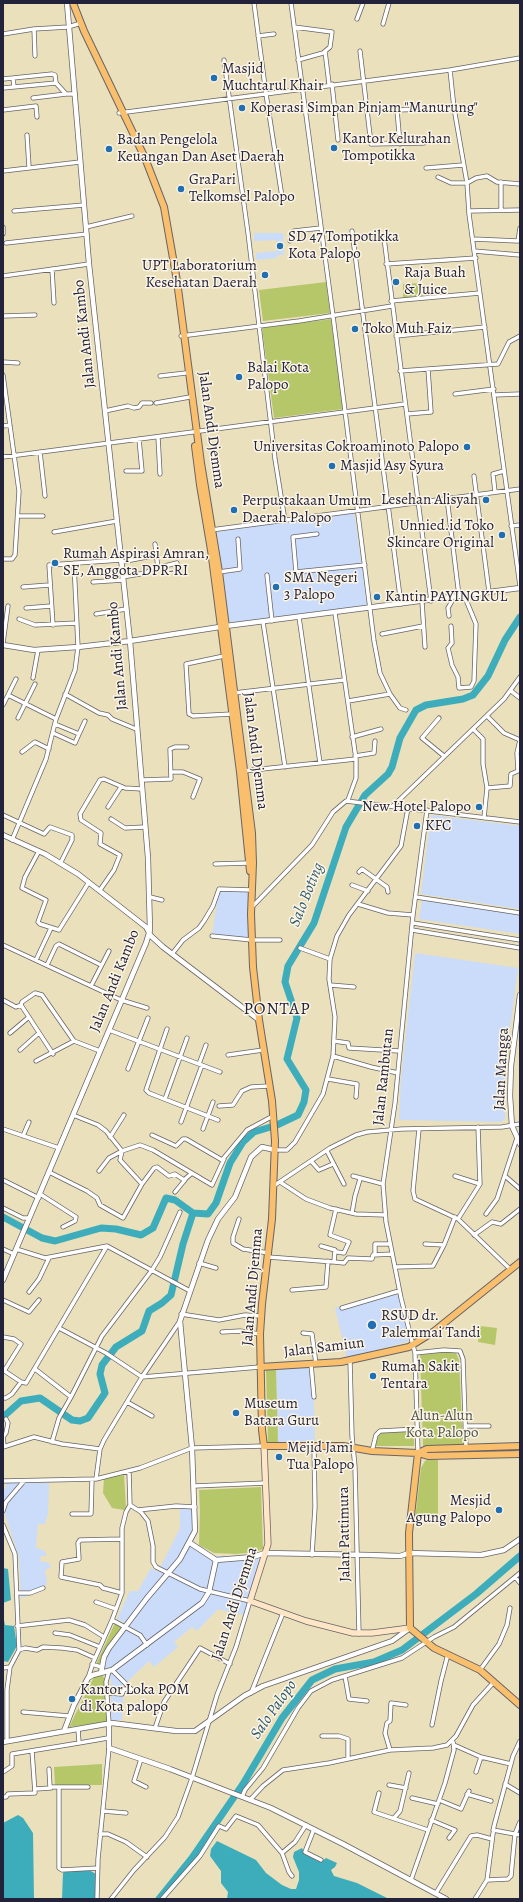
<!DOCTYPE html>
<style>
body{margin:0}
#map{position:relative;width:523px;height:1902px;overflow:hidden;background:#eae0bc;font-family:Alegreya,serif}
canvas{display:block}
.frame{position:absolute;inset:0;border:4px solid #22223b;pointer-events:none}
</style>
<div id="map">
<canvas width="523" height="1902"></canvas>
<div class="frame"></div>
</div>
<script>
const ctx = document.querySelector('canvas').getContext('2d');
ctx.lineJoin = 'round';
function paint(path, color) { ctx.fillStyle = color; ctx.fill(path, 'evenodd'); }
const poly = rows => new Path2D(rows.map(r => 'M' + r).join(''));
function stroke(path, color, width, dash) { ctx.strokeStyle = color; ctx.lineWidth = width; ctx.lineCap = dash ? 'butt' : 'round'; ctx.setLineDash(dash || []); ctx.stroke(path); }
function label(font, color, halo, rows, align = 'center') {
  ctx.font = font + ' Alegreya,serif'; ctx.lineWidth = 3; ctx.setLineDash([]); ctx.textBaseline = 'middle'; ctx.strokeStyle = halo; ctx.fillStyle = color; for (const [text, x, y, turn = 0] of rows) {
    ctx.save(); ctx.translate(x, y); ctx.rotate((+turn || 0) * Math.PI / 180); ctx.textAlign = isNaN(turn) ? turn : align; if (halo) ctx.strokeText(text, 0, 0); ctx.fillText(text, 0, 0); ctx.restore();
  }
}
const built = poly([
 [254,233,283,233,284,255,277,255,277,258,256,260,256,253,277,251,276,240,254,241],
 [354,511,367,605,229,623,217,532],
 [431,815,520,826,520,909,421,894],
 [219,889,250,891,250,940,212,936],
 [422,900,520,915,520,934,419,919],
 [415,953,518,968,508,1044,505,1098,505,1119,501,1122,399,1120,401,1079],
 [397,1289,409,1341,347,1358,335,1308],
 [313,1366,315,1441,278,1442,276,1369],
 [6,1482,49,1483,48,1514,45,1524,38,1524,36,1547,46,1552,46,1556,40,1556,41,1562,48,1562,51,1567,45,1570,47,1583,42,1591,21,1598,19,1557,5,1515,3,1489,6,1488],
 [197,1506,197,1532,193,1542,212,1556,261,1556,243,1615,218,1609,197,1631,192,1627,174,1642,178,1647,154,1667,149,1661,124,1685,122,1720,111,1720,111,1680,104,1667,109,1652,128,1625,117,1619,130,1591,138,1591,151,1568,158,1572,180,1528,180,1508]
]);
const green = poly([
 [326,282,330,313,263,321,259,290],
 [421,283,422,295,403,298,403,284],
 [331,319,343,409,274,418,262,328],
 [480,1326,497,1328,495,1345,478,1342],
 [455,1351,459,1360,463,1445,423,1446,420,1355],
 [276,1369,278,1442,268,1442,266,1370],
 [382,1432,414,1432,414,1446,376,1446,376,1439],
 [429,1459,438,1460,438,1520,415,1519,421,1468,425,1461],
 [124,1475,126,1509,124,1510,112,1508,103,1493,104,1478],
 [261,1487,263,1549,255,1552,237,1554,214,1553,199,1545,200,1512,199,1490],
 [115,1623,123,1628,109,1647,99,1670,96,1664],
 [102,1675,107,1682,107,1722,69,1727,94,1677],
 [102,1764,102,1785,55,1785,54,1767]
]);
const water = poly([
 [3,1568,8,1569,11,1600,3,1603],
 [3,1614,5,1625,14,1626,17,1646,8,1662,3,1661],
 [18,1815,23,1818,33,1833,34,1899,3,1899,3,1823],
 [217,1841,256,1860,266,1873,282,1885,291,1889,296,1889,299,1880,299,1872,293,1857,294,1852,302,1848,305,1854,318,1861,321,1862,326,1858,337,1863,335,1867,331,1870,334,1876,357,1883,389,1899,227,1899,228,1892,221,1883,221,1871,210,1856,211,1849],
 [89,1870,96,1874,96,1899,62,1899,63,1873,67,1871]
]);
const river = poly([
 [3,1217,42,1238,55,1241,101,1228,116,1229,141,1235,153,1228,166,1198,175,1200,193,1213,208,1214,216,1203,230,1163,243,1142,254,1132,277,1125,298,1115,304,1102,306,1090,287,1059,297,1018,285,982,288,966,314,923,346,827,365,795,388,774,392,767,400,738,416,710,426,705,463,699,473,695,488,676,505,640,520,617],
 [3,1417,21,1401,40,1398,72,1420,80,1421,88,1418,105,1393,100,1374,102,1365,116,1347,142,1331,149,1311,162,1303,171,1295,183,1244,193,1213],
 [159,1899,192,1858,243,1784,282,1718,312,1680,335,1669,374,1662,402,1650,476,1594,520,1556]
]);
const minor = poly([
 [254,3,266,94,282,197],
 [291,3,333,316,374,641,380,673,390,694],
 [357,19,363,3],
 [383,24,389,3],
 [294,27,332,32,330,47,323,53,298,60],
 [34,29,35,56],
 [3,34,34,29,68,27,81,23],
 [258,36,274,34],
 [325,51,329,84],
 [360,51,371,144,424,143],
 [224,60,248,233,275,459,285,521],
 [450,70,454,108,467,183,469,214,520,586],
 [3,79,13,78],
 [332,84,338,140],
 [14,87,13,78,52,74,55,75,56,83],
 [3,88,56,83,66,94,75,94],
 [33,98,66,94],
 [3,110,36,106,37,117],
 [119,113,450,70,520,58],
 [27,135,29,167],
 [400,144,397,110,454,108],
 [426,168,463,165],
 [3,171,80,162],
 [438,177,451,183,467,183,476,178,487,176,497,182,520,184],
 [501,182,501,210],
 [14,211,84,205],
 [469,211,520,210],
 [3,227,3,234],
 [86,227,132,216],
 [352,231,401,604],
 [384,238,431,601],
 [473,239,518,241,520,228],
 [290,241,291,234,294,231,321,228],
 [6,243,87,234],
 [474,251,520,255],
 [386,264,476,258],
 [52,269,54,303],
 [3,276,89,264],
 [391,301,480,293],
 [3,316,35,315],
 [181,336,299,321,392,306],
 [396,336,485,327],
 [3,362,18,363],
 [400,371,498,364,509,342,520,336],
 [3,375,19,491,15,555,12,559,3,559],
 [160,376,186,373],
 [455,394,494,389],
 [494,395,520,394],
 [156,403,190,397],
 [105,411,128,406,134,408,139,407,142,403,151,403],
 [407,414,431,412,428,369],
 [3,426,10,425],
 [158,437,160,474],
 [40,452,45,496],
 [3,457,405,404],
 [126,471,142,471,139,439],
 [474,476,489,592],
 [495,492,493,474,504,471],
 [447,498,459,596],
 [18,516,43,516],
 [511,526,520,525],
 [211,530,520,489],
 [54,532,117,521],
 [317,534,293,537,296,572,365,565],
 [155,544,158,568],
 [121,562,157,555],
 [219,572,240,569,238,539],
 [267,575,272,621],
 [122,577,146,573,152,569,177,563],
 [93,582,123,580],
 [23,587,49,585],
 [422,602,425,647],
 [26,608,51,606],
 [335,613,356,759,356,778,348,800],
 [96,614,126,609],
 [449,616,448,608,452,601,451,597],
 [299,617,320,763],
 [19,619,35,625,77,623],
 [263,622,285,767],
 [53,625,49,565,121,560],
 [451,626,452,643,448,648,452,665,458,677,459,688,471,687,474,681,476,624,464,595],
 [382,634,423,626],
 [3,643,8,606],
 [224,656,186,664,189,714,193,716,232,714],
 [33,678,38,650],
 [511,691,520,698],
 [234,693,344,680],
 [65,694,99,713,108,715,112,719,136,729],
 [8,695,56,719],
 [348,701,390,694,400,708,406,710],
 [3,705,16,679],
 [487,716,504,733,520,740],
 [18,718,35,684],
 [439,718,422,738,444,756],
 [55,724,79,734,85,721],
 [473,729,483,739,483,764,487,788,510,786,511,774,518,771,517,753,520,740],
 [53,733,75,743,79,734],
 [352,737,381,729],
 [22,752,35,742,49,749],
 [355,756,374,753,375,741],
 [243,771,356,759],
 [171,772,183,772,200,779,193,797],
 [142,780,171,779,170,749,175,747,187,747],
 [393,806,504,699,520,677],
 [108,807,121,787],
 [3,815,44,834,50,827,72,835,72,840,61,862],
 [484,818,487,788],
 [111,819,125,828,145,827],
 [12,840,46,759,56,719,75,670,78,647,74,563],
 [39,851,25,877,22,888,46,900,38,922,40,924,59,930,89,882],
 [215,864,249,863],
 [359,872,362,869,387,887,388,892],
 [352,885,368,891],
 [100,890,114,870,120,855,100,844,101,833,81,820,80,814,100,780,104,779,125,788,142,789],
 [150,897,162,900],
 [416,897,520,913],
 [358,904,388,913,413,915],
 [252,907,312,845,333,812,346,801,520,822],
 [413,923,520,940],
 [412,930,520,948],
 [212,936,252,940,280,940],
 [3,945,121,1000,147,1008],
 [300,948,330,959],
 [172,954,183,940,199,928,204,921,213,906,219,889,251,890],
 [36,960,51,928],
 [47,965,56,946,59,944,101,965],
 [330,985,354,987],
 [91,986,109,951],
 [3,1000,16,1007,21,1005],
 [167,1029,146,1090,149,1093,218,1120],
 [109,1030,220,1072],
 [10,1033,29,1017],
 [334,1041,348,1043,349,1048,399,1051],
 [20,1050,39,1033],
 [53,1054,21,1005,22,1002,35,993,42,995,74,1041,100,1051],
 [228,1055,263,1050],
 [333,1056,371,1067,398,1073],
 [36,1061,74,1041],
 [199,1064,206,1045],
 [128,1069,148,1018],
 [328,1079,357,1084,356,1097],
 [165,1099,187,1038],
 [219,1106,233,1105,242,1091,251,1087,269,1086],
 [73,1115,98,1125,106,1131,122,1151,140,1145,153,1150,212,1185,224,1159],
 [181,1122,202,1065],
 [3,1129,59,1148],
 [203,1129,213,1102],
 [419,1129,413,1191,415,1199,458,1219,510,1269],
 [152,1135,176,1146,183,1139,186,1139,222,1160,247,1130,273,1116],
 [23,1136,29,1122],
 [110,1137,124,1115],
 [275,1150,287,1150,295,1142,323,1094,333,1056,335,1017,329,979,330,959,337,936,349,915,401,846,408,808],
 [327,1151,344,1184],
 [311,1161,319,1170,333,1164],
 [99,1171,109,1158,122,1151,120,1160,142,1184],
 [49,1172,87,1191,97,1198,100,1205,123,1218,142,1184,154,1168,157,1167,169,1176,175,1174,184,1180,192,1173],
 [353,1176,383,1184],
 [455,1176,480,1184],
 [505,1176,520,1189],
 [3,1180,39,1198],
 [280,1182,306,1199,330,1208,356,1214,385,1215],
 [275,1185,330,1148,356,1135,367,1132,402,1129,502,1127,520,1124],
 [175,1192,185,1180],
 [40,1194,76,1217,75,1221,63,1227],
 [3,1208,23,1218,29,1218],
 [336,1209,330,1235,349,1242,344,1253,337,1252],
 [352,1213,355,1196,360,1179],
 [486,1214,497,1199,517,1138],
 [239,1219,233,1237,233,1243,243,1249,269,1253],
 [458,1219,480,1184,478,1127],
 [474,1235,492,1222,501,1224,520,1209],
 [444,1245,455,1217],
 [3,1249,14,1254],
 [16,1249,45,1258,107,1246,190,1291],
 [375,1255,375,1244,390,1244],
 [268,1257,334,1262,335,1250,321,1246],
 [334,1262,344,1263,348,1258,372,1259,373,1255,392,1254],
 [199,1263,216,1268],
 [395,1267,433,1266,444,1245,425,1244],
 [292,1290,326,1287,328,1261],
 [29,1292,39,1279,49,1258],
 [3,1300,29,1312,39,1300],
 [342,1308,399,1291],
 [181,1314,219,1320,245,1315,260,1316],
 [59,1328,106,1353,142,1377,260,1367],
 [222,1332,240,1331,260,1334],
 [303,1333,312,1334,316,1364],
 [3,1337,14,1339,21,1344,4,1371],
 [415,1353,444,1350,460,1351,463,1359,466,1448],
 [350,1361,352,1436,355,1467,359,1634],
 [311,1364,314,1397],
 [35,1369,71,1397,102,1336,152,1270,160,1257,180,1212],
 [3,1370,21,1382,26,1383,107,1246],
 [3,1398,6,1398,12,1394,21,1382],
 [127,1402,152,1416],
 [465,1426,489,1426],
 [52,1442,59,1418,71,1397],
 [4,1446,3,1437,6,1433,8,1423,6,1419],
 [3,1447,34,1437,62,1444,100,1449],
 [372,1451,376,1435,380,1431,418,1429],
 [418,1453,415,1353,401,1298,386,1222,383,1184,395,1103,413,915,427,810],
 [96,1479,100,1449,104,1440,142,1377,180,1321],
 [3,1481,96,1479,140,1468,192,1448,264,1446],
 [194,1486,266,1483],
 [138,1510,176,1506,195,1507],
 [3,1511,6,1502,24,1481],
 [72,1514,91,1514,92,1479],
 [3,1525,15,1554,19,1650,10,1667,3,1668],
 [312,1555,315,1507,314,1446],
 [515,1577,520,1583],
 [17,1593,30,1593,43,1588],
 [122,1593,103,1588,100,1585,61,1577,62,1562,79,1559,78,1543,80,1540,122,1539],
 [96,1602,116,1609],
 [112,1620,140,1635,147,1645],
 [17,1626,69,1620,85,1625,104,1637],
 [55,1633,70,1635,100,1647],
 [19,1650,25,1648,37,1650,43,1647,62,1648,77,1650,95,1658],
 [92,1664,101,1667],
 [112,1670,133,1691],
 [480,1670,499,1644,507,1625,510,1608],
 [345,1676,349,1699,367,1701],
 [88,1678,93,1663,112,1620,122,1593,122,1528,126,1512,130,1505,129,1471],
 [107,1693,122,1694,124,1689,132,1690],
 [251,1693,283,1613],
 [23,1712,69,1716],
 [109,1723,106,1682,109,1671],
 [432,1725,441,1681,448,1654],
 [155,1728,164,1702,200,1648,230,1664],
 [322,1736,339,1736,348,1739,348,1759],
 [7,1741,7,1690,10,1667],
 [520,1741,513,1756,494,1826,487,1880,508,1879,511,1876,515,1834,520,1822],
 [79,1743,108,1738],
 [454,1745,481,1757],
 [390,1750,385,1733,387,1723,390,1721,391,1703,406,1705],
 [141,1759,134,1781,146,1787],
 [49,1769,50,1787,59,1787],
 [3,1772,12,1766,12,1754,79,1743,78,1729],
 [476,1772,481,1757,511,1764],
 [505,1784,520,1793],
 [389,1785,406,1788],
 [88,1787,59,1787,59,1868,62,1870,98,1868],
 [35,1789,51,1788],
 [379,1793,374,1812,428,1830],
 [467,1794,491,1801],
 [3,1797,6,1797,8,1794,35,1793,32,1751],
 [242,1797,245,1790,263,1768,298,1708,311,1691,332,1680,402,1658,434,1637,454,1627,520,1573],
 [412,1798,438,1804],
 [250,1800,263,1786,283,1770,329,1763,390,1750,433,1748,447,1745,456,1736,473,1705,494,1682],
 [439,1800,461,1809,469,1791],
 [103,1811,126,1813],
 [394,1818,400,1811,409,1773],
 [431,1820,455,1830,449,1838],
 [314,1829,305,1852,321,1860],
 [493,1830,520,1835],
 [100,1834,108,1834,126,1842,147,1857],
 [292,1876,289,1872,282,1853,295,1842,306,1825],
 [411,1880,445,1783,454,1750,453,1742],
 [436,1893,471,1836,477,1835,492,1839],
 [97,1899,98,1859,109,1748],
 [111,1899,134,1870,165,1837,178,1817,192,1778,217,1695,236,1647,250,1601,200,1589,156,1567,153,1562,153,1546,148,1521,141,1512,130,1505],
 [162,1899,200,1856,219,1826,226,1829,236,1816,258,1825,282,1853],
 [475,1899,487,1880]
]);
const tertiary = poly([
 [3,645,34,650,78,647,130,641,226,626,520,588],
 [3,835,45,854,78,874,146,927,151,936,163,947,259,1020],
 [520,995,511,1066,510,1096,512,1126,520,1144],
 [3,1280,146,943,150,930,148,858,130,641,89,264,67,3],
 [190,1543,216,1560,253,1557,265,1553,370,1555,400,1556,409,1553,481,1555,504,1550,520,1539],
 [101,1673,104,1657,109,1648,147,1598,180,1559,195,1531,192,1448,180,1321,208,1240,218,1219,235,1197,251,1157,262,1147,275,1150],
 [109,1723,109,1748,170,1769,271,1808,343,1844,446,1899],
 [64,1731,74,1705,88,1678,93,1675,112,1670,202,1603,209,1592,216,1560],
 [3,1742,112,1723,176,1731,195,1731,244,1696,263,1686,392,1641,410,1628]
]);
const secondary = poly([
 [264,1446,268,1544,250,1601,306,1621,353,1633,372,1633,410,1628]
]);
const primary = poly([
 [260,1367,341,1362,409,1347,433,1332,520,1262]
]);
const trunk = poly([
 [73,3,84,31,145,158,164,207,177,281,201,463,219,572,252,833,253,863,251,914,253,967,259,1020,272,1101,275,1141,272,1219,262,1304,260,1334,262,1430,264,1446,343,1446,372,1451,418,1453,428,1456,520,1454],
 [195,446,200,485,211,550,240,772,250,871],
 [418,1453,409,1533,410,1628,434,1648,480,1670,520,1705],
 [418,1453,427,1449,520,1446]
]);
const markers = [
 [214,78,4,"#1f6fb2"],
 [242,108,4,"#1f6fb2"],
 [334,148,4,"#1f6fb2"],
 [109,149,4,"#1f6fb2"],
 [181,189,4,"#1f6fb2"],
 [280,246,4,"#1f6fb2"],
 [265,275,4,"#1f6fb2"],
 [396,282,4,"#1f6fb2"],
 [355,329,4,"#1f6fb2"],
 [239,377,4,"#1f6fb2"],
 [467,447,4,"#1f6fb2"],
 [332,466,4,"#1f6fb2"],
 [486,500,4,"#1f6fb2"],
 [234,510,4,"#1f6fb2"],
 [502,535,4,"#1f6fb2"],
 [55,563,4,"#1f6fb2"],
 [276,587,4,"#1f6fb2"],
 [377,597,4,"#1f6fb2"],
 [479,807,4,"#1f6fb2"],
 [417,826,4,"#1f6fb2"],
 [372,1325,5,"#1f6fb2"],
 [373,1376,4,"#1f6fb2"],
 [236,1413,4,"#1f6fb2"],
 [279,1457,4,"#1f6fb2"],
 [499,1510,4,"#1f6fb2"],
 [72,1699,4,"#1f6fb2"]
];
const poiNames = [
 ["Masjid",222,69],
 ["Muchtarul Khair",222,86],
 ["Koperasi Simpan Pinjam \"Manurung\"",250,108],
 ["Kantor Kelurahan",342,139],
 ["Tompotikka",342,156],
 ["Badan Pengelola",117,140],
 ["Keuangan Dan Aset Daerah",117,157],
 ["GraPari",189,180],
 ["Telkomsel Palopo",189,197],
 ["SD 47 Tompotikka",288,237],
 ["Kota Palopo",288,254],
 ["UPT Laboratorium",257,266,"right"],
 ["Kesehatan Daerah",257,283,"right"],
 ["Raja Buah",404,273],
 ["& Juice",404,290],
 ["Toko Muh Faiz",363,329],
 ["Balai Kota",247,368],
 ["Palopo",247,385],
 ["Universitas Cokroaminoto Palopo",459,447,"right"],
 ["Masjid Asy Syura",340,466],
 ["Lesehan Alisyah",478,500,"right"],
 ["Perpustakaan Umum",242,501],
 ["Daerah Palopo",242,518],
 ["Unnied.id Toko",494,526,"right"],
 ["Skincare Original",494,543,"right"],
 ["Rumah Aspirasi Amran,",63,554],
 ["SE, Anggota DPR-RI",63,571],
 ["SMA Negeri",284,578],
 ["3 Palopo",284,595],
 ["Kantin PAYINGKUL",385,597],
 ["New Hotel Palopo",471,807,"right"],
 ["KFC",425,826],
 ["RSUD dr.",381,1316],
 ["Palemmai Tandi",381,1333],
 ["Rumah Sakit",381,1367],
 ["Tentara",381,1384],
 ["Museum",244,1404],
 ["Batara Guru",244,1421],
 ["Mejid Jami",287,1448],
 ["Tua Palopo",287,1465],
 ["Mesjid",491,1501,"right"],
 ["Agung Palopo",491,1518,"right"],
 ["Kantor Loka POM",80,1690],
 ["di Kota palopo",80,1707]
];
const streetNames = [
 ["Jalan Andi Kambo",85,334,-96],
 ["Jalan Andi Djemma",211,430,82],
 ["Jalan Andi Kambo",118,656,-95],
 ["Jalan Andi Djemma",255,751,83],
 ["Jalan Andi Kambo",115,981,-68],
 ["Jalan Mangga",502,1069,-87],
 ["Jalan Rambutan",384,1077,-84],
 ["Jalan Andi Djemma",253,1287,-85],
 ["Jalan Samiun",324,1348,-7],
 ["Jalan Pattimura",345,1534,-91],
 ["Jalan Andi Djemma",235,1604,-72]
];
const parkNames = [
 ["Alun-Alun",442,1416],
 ["Kota Palopo",442,1433]
];
const waterNames = [
 ["Salo Boting",307,895,-68],
 ["Salo Palopo",274,1710,-55]
];
const quarterNames = [
 ["PONTAP",277,1010]
];
paint(built, '#cadcf9');
paint(green, '#b6c76a');
paint(water, '#3eadbb');
stroke(river, '#3eadbb', 7);
stroke(minor, '#686468', 5);
stroke(tertiary, '#686468', 6);
stroke(secondary, '#686468', 7);
stroke(primary, '#686468', 8);
stroke(trunk, '#686468', 8);
stroke(minor, '#fff', 3.5);
stroke(tertiary, '#fff', 4.5);
stroke(secondary, '#fde5c5', 5.5);
stroke(primary, '#f9bf6d', 6);
stroke(trunk, '#f9bf6d', 6);
for (const [x, y, r, color] of markers) { const dot = new Path2D(); dot.arc(x, y, r, 0, 2 * Math.PI); ctx.fillStyle = color; ctx.fill(dot); stroke(dot, '#fcf5e5', 1.5); }
label('15px', '#22223b', '#fcf5e5', poiNames, 'left');
label('15px', '#22223b', '#fcf5e5', streetNames);
label('15px', '#4e5449', '#fcf5e5', parkNames);
label('italic 16px', '#2d5a6e', '#fcf5e5', waterNames);
ctx.letterSpacing = '1px';
label('17px', '#22223b', '#fcf5e5', quarterNames);
ctx.letterSpacing = '0px';
</script>
